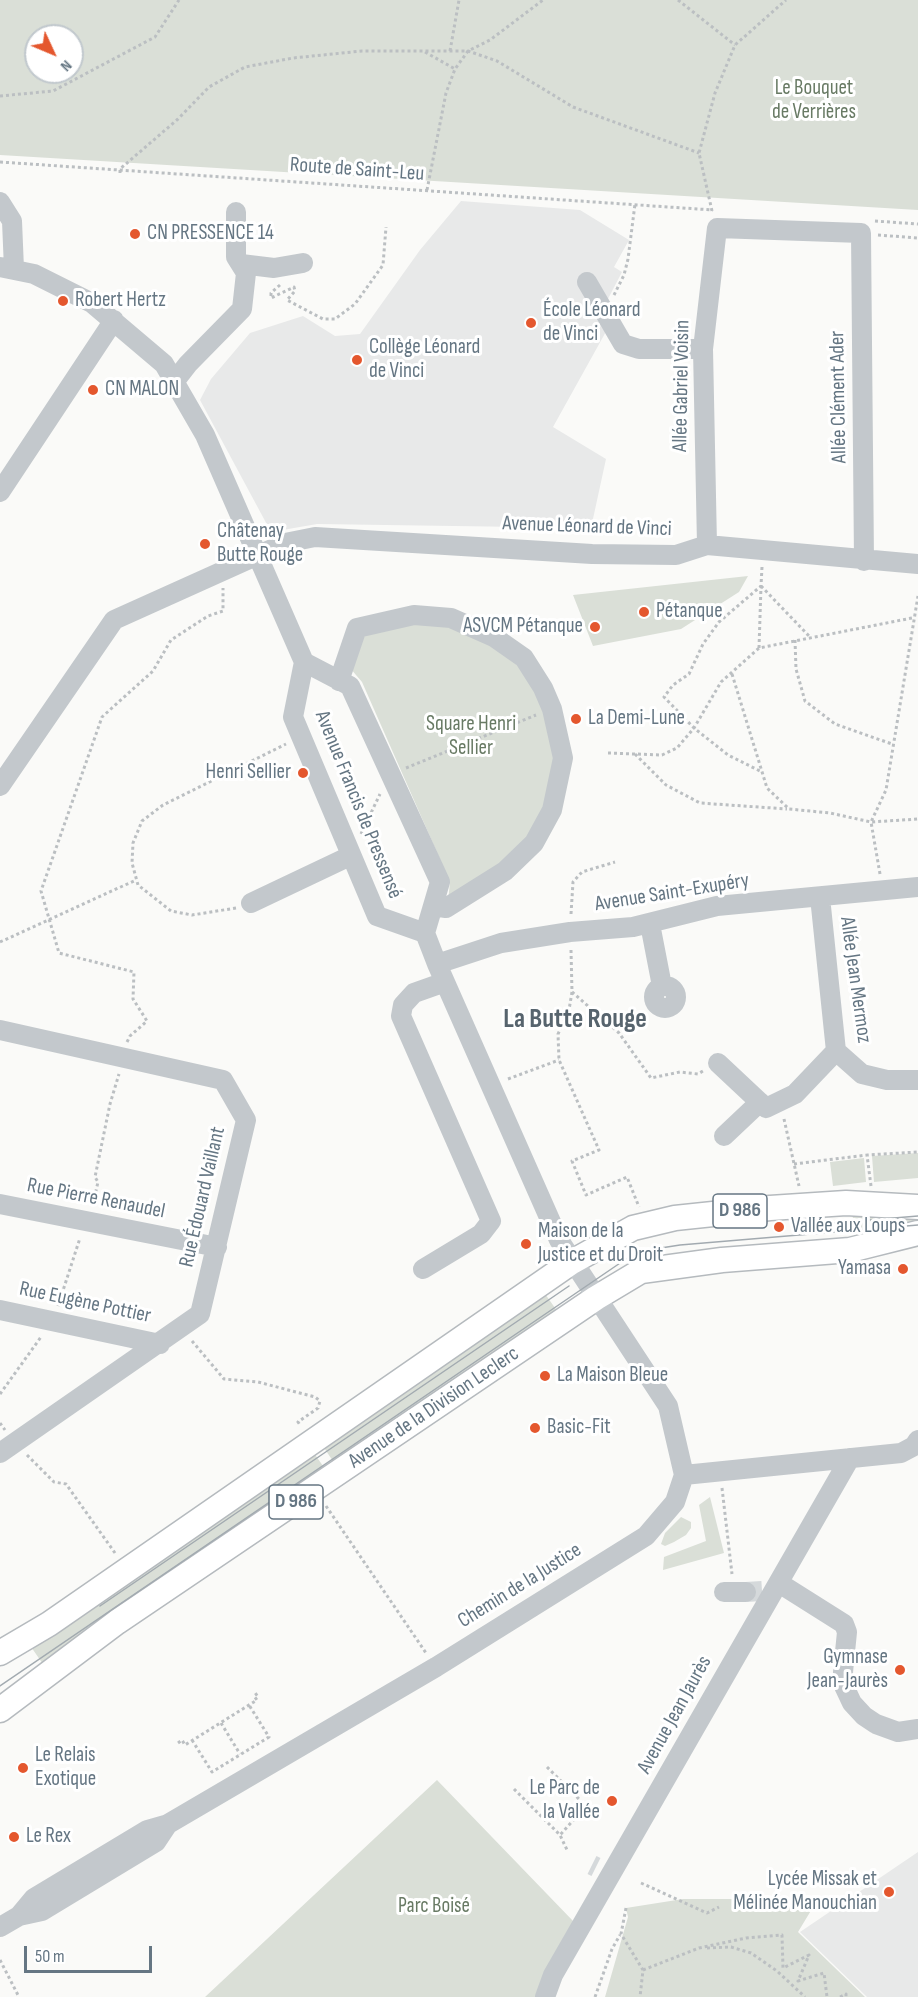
<!DOCTYPE html>
<meta charset="utf-8">
<style>
body{margin:0}
#map{position:relative;width:918px;height:1997px;overflow:hidden;background:#fafaf8;font-family:"Sofia Sans Condensed",sans-serif}
canvas{display:block}
.north{position:absolute;left:24px;top:24px;width:60px;height:60px;box-sizing:border-box;background:#fff;border:2px solid #c1c8cd;border-radius:50%;rotate:134deg;font-size:16px;font-weight:700;line-height:24px;text-align:center;color:#657683}
.north::after{content:'';display:block;margin:auto;width:21px;height:27px;background:#e4572e;clip-path:polygon(50% 0,100% 100%,50% 72%,0 100%)}
.scale{position:absolute;left:24px;top:1946px;width:128px;height:27px;box-sizing:border-box;border:3px solid #657683;border-top:0;padding-left:8px;font-size:18px;line-height:21px;white-space:nowrap;color:#657683;-webkit-text-stroke:4px #fff;paint-order:stroke}
</style>
<div id="map">
<canvas width="918" height="1997"></canvas>
<div class="north">N</div>
<div class="scale">50 m</div>
</div>
<script>
const ctx = document.querySelector('canvas').getContext('2d');
ctx.lineJoin = 'round';
function paint(path, color) { ctx.fillStyle = color; ctx.fill(path, 'evenodd'); }
const poly = rows => new Path2D(rows.map(r => 'M' + r).join(''));
function stroke(path, color, width, dash) { ctx.strokeStyle = color; ctx.lineWidth = width; ctx.lineCap = dash ? 'butt' : 'round'; ctx.setLineDash(dash || []); ctx.stroke(path); }
function label(font, color, halo, rows, align = 'center') {
  ctx.font = font + ' "Sofia Sans Condensed",sans-serif'; ctx.lineWidth = 6; ctx.setLineDash([]); ctx.textBaseline = 'middle'; ctx.strokeStyle = halo; ctx.fillStyle = color; for (const [text, x, y, turn = 0] of rows) {
    ctx.save(); ctx.translate(x, y); ctx.rotate((+turn || 0) * Math.PI / 180); ctx.textAlign = isNaN(turn) ? turn : align; if (halo) ctx.strokeText(text, 0, 0); ctx.fillText(text, 0, 0); ctx.restore();
  }
}
const built = poly([
 [461,201,580,210,629,240,614,267,622,272,598,318,608,328,553,427,606,459,591,528,317,524,271,532,200,400,211,379,250,333,303,316,335,336,360,334,420,250],
 [918,1852,918,1997,867,1997,800,1932]
]);
const green = poly([
 [0,0,918,0,918,210,0,155],
 [36,36,72,36,72,72,36,72],
 [748,576,739,592,681,629,593,646,573,595],
 [418,619,458,625,496,646,526,673,547,711,556,757,547,809,523,846,448,902,450,882,362,682,350,668,364,628],
 [918,1153,918,1178,874,1182,872,1156],
 [864,1158,866,1182,833,1186,830,1162],
 [852,1207,918,1211,918,1229,855,1244],
 [543,1291,560,1315,337,1467,320,1442],
 [311,1449,328,1473,47,1670,27,1641],
 [710,1497,724,1553,663,1570,664,1557,706,1541,699,1505],
 [681,1517,691,1522,691,1528,686,1535,674,1542,665,1546,661,1544,665,1533],
 [437,1780,574,1922,536,1997,205,1997],
 [683,1899,818,1899,798,1932,865,1997,605,1997,628,1917,626,1908]
]);
const minorTunnel = poly([
 [746,1592,762,1591],
 [592,1865,596,1867]
]);
const path = poly([
 [678,0,735,45],
 [450,51,459,0],
 [425,52,455,69],
 [0,96,53,91,155,37,179,0],
 [0,162,713,210],
 [120,173,120,169,178,119,209,87,245,67,293,58,362,51,468,51,497,61,573,107,699,153],
 [427,190,446,93,455,69,468,51,490,40,543,0],
 [712,211,699,153,715,93,735,45,786,0],
 [875,221,918,224],
 [878,235,918,238],
 [280,285,271,293,271,298,294,287,295,291,287,300,323,319,335,319,355,304,383,265,386,227],
 [614,295,624,275,628,259,635,204],
 [762,567,761,586,719,622,703,644,689,674,673,685,664,697,694,728,728,755,762,772],
 [761,586,810,637],
 [795,640,796,669,805,701,835,724,892,744],
 [759,648,761,586],
 [732,674,767,788,789,809,830,813,871,822,918,819],
 [608,753,662,755,677,748,694,728,721,682,759,648,912,618],
 [635,754,666,785,700,803,787,809],
 [406,768,536,715],
 [361,834,380,794],
 [880,874,871,822,886,790,918,596],
 [236,908,192,915,171,911,138,885,132,863,133,843,142,821,163,805,286,744],
 [571,914,573,882,582,872,615,862],
 [0,942,136,880],
 [571,950,572,992,619,1033,651,1078,680,1072,698,1074,703,1071],
 [572,992,569,1010,558,1034,559,1060,599,1150,572,1161,586,1195,627,1177,639,1207],
 [127,1042,130,1036,147,1021,133,999,134,972,59,953,41,891,102,717,153,671,171,640,208,616,223,611,223,588],
 [508,1079,559,1060],
 [784,1119,799,1186],
 [794,1164,867,1155],
 [871,1186,867,1155,918,1152],
 [93,1204,98,1182,95,1177,110,1104,119,1074],
 [58,1306,80,1238],
 [192,1341,224,1379,258,1382,315,1397,320,1401,318,1408,298,1422,300,1425],
 [0,1394,41,1337],
 [0,1423,5,1430],
 [27,1455,54,1482,66,1484,115,1553],
 [722,1488,732,1574],
 [326,1506,426,1653],
 [221,1723,240,1754],
 [192,1740,212,1772,269,1737,249,1705],
 [178,1743,182,1740,185,1745,257,1700,254,1696,258,1693],
 [547,1767,586,1806,560,1835],
 [514,1789,560,1835,568,1852],
 [641,1883,707,1913,719,1907],
 [626,1908,621,1934,643,1970,640,1997],
 [707,1948,731,1947,751,1953,777,1971,805,1997],
 [0,1960,19,1997],
 [643,1970,699,1948,746,1938,782,1935,783,1968,809,1955,798,1981,824,1973,827,1997],
 [595,1997,612,1949,620,1935],
 [840,1997,846,1994,846,1997]
]);
const minor = poly([
 [0,202,12,221,14,269],
 [241,264,274,268,303,263],
 [0,267,34,274,92,303,164,364,205,435,304,662,293,717,377,916,425,933],
 [587,282,623,344,639,349,703,349],
 [174,382,188,364,242,309,246,273,236,257,236,212],
 [0,492,114,320],
 [707,545,703,349,717,228,861,233,864,561],
 [304,662,350,686,440,882,425,933,437,964,559,1240,668,1406,684,1475],
 [339,681,357,628,414,615,451,618,494,637,524,658,543,688,552,709,563,758,552,810,534,843,505,871,446,908,433,906],
 [0,786,114,620,285,543,315,537,592,554,676,555,707,545,918,564],
 [820,897,836,1051,862,1074,887,1080,918,1080],
 [251,903,350,856],
 [650,924,662,986],
 [437,964,501,943,570,932,633,927,717,906,918,887],
 '654 997a11 11 0 1 1 22 0a11 11 0 1 1-22 0Z',
 [0,1030,223,1080,246,1120,200,1314,0,1453],
 [718,1063,766,1108,795,1094,836,1051],
 [724,1136,760,1102],
 [0,1204,217,1247],
 [423,1269,481,1234,491,1221,401,1016,403,1005,414,993,445,982],
 [0,1310,160,1344],
 [684,1475,901,1453,914,1446,918,1440],
 [779,1583,844,1624,847,1632,843,1672,844,1686,852,1703,864,1716,876,1724,898,1732,918,1729],
 [724,1592,746,1592],
 [19,1916,42,1911,156,1842,168,1824],
 [0,1927,19,1916,34,1898,147,1830,168,1824,436,1667,646,1536,675,1502,684,1475],
 [545,1997,553,1975,850,1458]
]);
const major = poly([
 [0,1653,49,1624,572,1262,633,1228,675,1218,770,1208,846,1203,918,1207],
 [0,1710,117,1622,596,1298,641,1271,722,1260,850,1250,918,1233]
]);
const tram = poly([
 [834,1223,918,1216],
 [100,1606,569,1286],
 [0,1686,626,1259,648,1250,680,1245,918,1225]
]);
const markers = [
 [135,234,6,"#e4572e"],
 [63,301,6,"#e4572e"],
 [531,323,6,"#e4572e"],
 [357,360,6,"#e4572e"],
 [93,390,6,"#e4572e"],
 [205,544,6,"#e4572e"],
 [644,612,6,"#e4572e"],
 [595,627,6,"#e4572e"],
 [576,719,6,"#e4572e"],
 [303,773,6,"#e4572e"],
 [779,1227,6,"#e4572e"],
 [526,1244,6,"#e4572e"],
 [903,1269,6,"#e4572e"],
 [545,1376,6,"#e4572e"],
 [535,1428,6,"#e4572e"],
 [900,1670,6,"#e4572e"],
 [23,1768,6,"#e4572e"],
 [612,1801,6,"#e4572e"],
 [14,1837,6,"#e4572e"],
 [889,1892,6,"#e4572e"]
];
const shields = [
 [740,1211,54],
 [296,1502,54]
];
const shieldNames = [
 ["D 986",740,1211],
 ["D 986",296,1502]
];
const parkNames = [
 ["Le Bouquet",814,89],
 ["de Verrières",814,113],
 ["Square Henri",471,725],
 ["Sellier",471,749],
 ["Parc Boisé",434,1907]
];
const streetNames = [
 ["Route de Saint-Leu",357,170,4],
 ["Allée Gabriel Voisin",682,386,-89],
 ["Allée Clément Ader",839,397,-91],
 ["Avenue Léonard de Vinci",587,527,2],
 ["Avenue Francis de Pressensé",358,805,68],
 ["Avenue Saint-Exupéry",672,893,-9],
 ["Allée Jean Mermoz",855,980,82],
 ["Rue Édouard Vaillant",203,1197,-77],
 ["Rue Pierre Renaudel",96,1199,11],
 ["Rue Eugène Pottier",85,1303,12],
 ["Avenue de la Division Leclerc",434,1408,-34],
 ["Chemin de la Justice",520,1586,-32],
 ["Avenue Jean Jaurès",675,1715,-61]
];
const poiNames = [
 ["CN PRESSENCE 14",147,234],
 ["Robert Hertz",75,301],
 ["École Léonard",543,311],
 ["de Vinci",543,335],
 ["Collège Léonard",369,348],
 ["de Vinci",369,372],
 ["CN MALON",105,390],
 ["Châtenay",217,532],
 ["Butte Rouge",217,556],
 ["Pétanque",656,612],
 ["ASVCM Pétanque",583,627,"right"],
 ["La Demi-Lune",588,719],
 ["Henri Sellier",291,773,"right"],
 ["Vallée aux Loups",791,1227],
 ["Maison de la",538,1232],
 ["Justice et du Droit",538,1256],
 ["Yamasa",891,1269,"right"],
 ["La Maison Bleue",557,1376],
 ["Basic-Fit",547,1428],
 ["Gymnase",888,1658,"right"],
 ["Jean-Jaurès",888,1682,"right"],
 ["Le Relais",35,1756],
 ["Exotique",35,1780],
 ["Le Parc de",600,1789,"right"],
 ["la Vallée",600,1813,"right"],
 ["Le Rex",26,1837],
 ["Lycée Missak et",877,1880,"right"],
 ["Mélinée Manouchian",877,1904,"right"]
];
const districtNames = [
 ["La Butte Rouge",575,1020]
];
paint(built, '#e8e9e9');
paint(green, '#dadfd7');
stroke(minorTunnel, '#d5d9db', 20, [20, 10]);
stroke(major, '#b5babe', 27);
stroke(path, '#bbbfc2', 3, [3, 3]);
stroke(minor, '#c3c8cc', 20);
stroke(major, '#fff', 24);
stroke(tram, '#a2aab0', 1.5);
for (const [x, y, r, color] of markers) { const dot = new Path2D(); dot.arc(x, y, r, 0, 2 * Math.PI); ctx.fillStyle = color; ctx.fill(dot); stroke(dot, '#fff', 2); }
for (const [x, y, w] of shields) { const box = new Path2D(); box.roundRect(x - w / 2, y - 17, w, 34, 4.5); ctx.fillStyle = '#fff'; ctx.fill(box); stroke(box, '#657683', 1.5); }
label('bold 20px', '#657683', null, shieldNames);
label('21px', '#687a64', '#fff', parkNames);
label('21px', '#657683', '#fff', streetNames);
label('21px', '#657683', '#fff', poiNames, 'left');
label('bold 27px', '#57646e', '#fff', districtNames);
</script>
